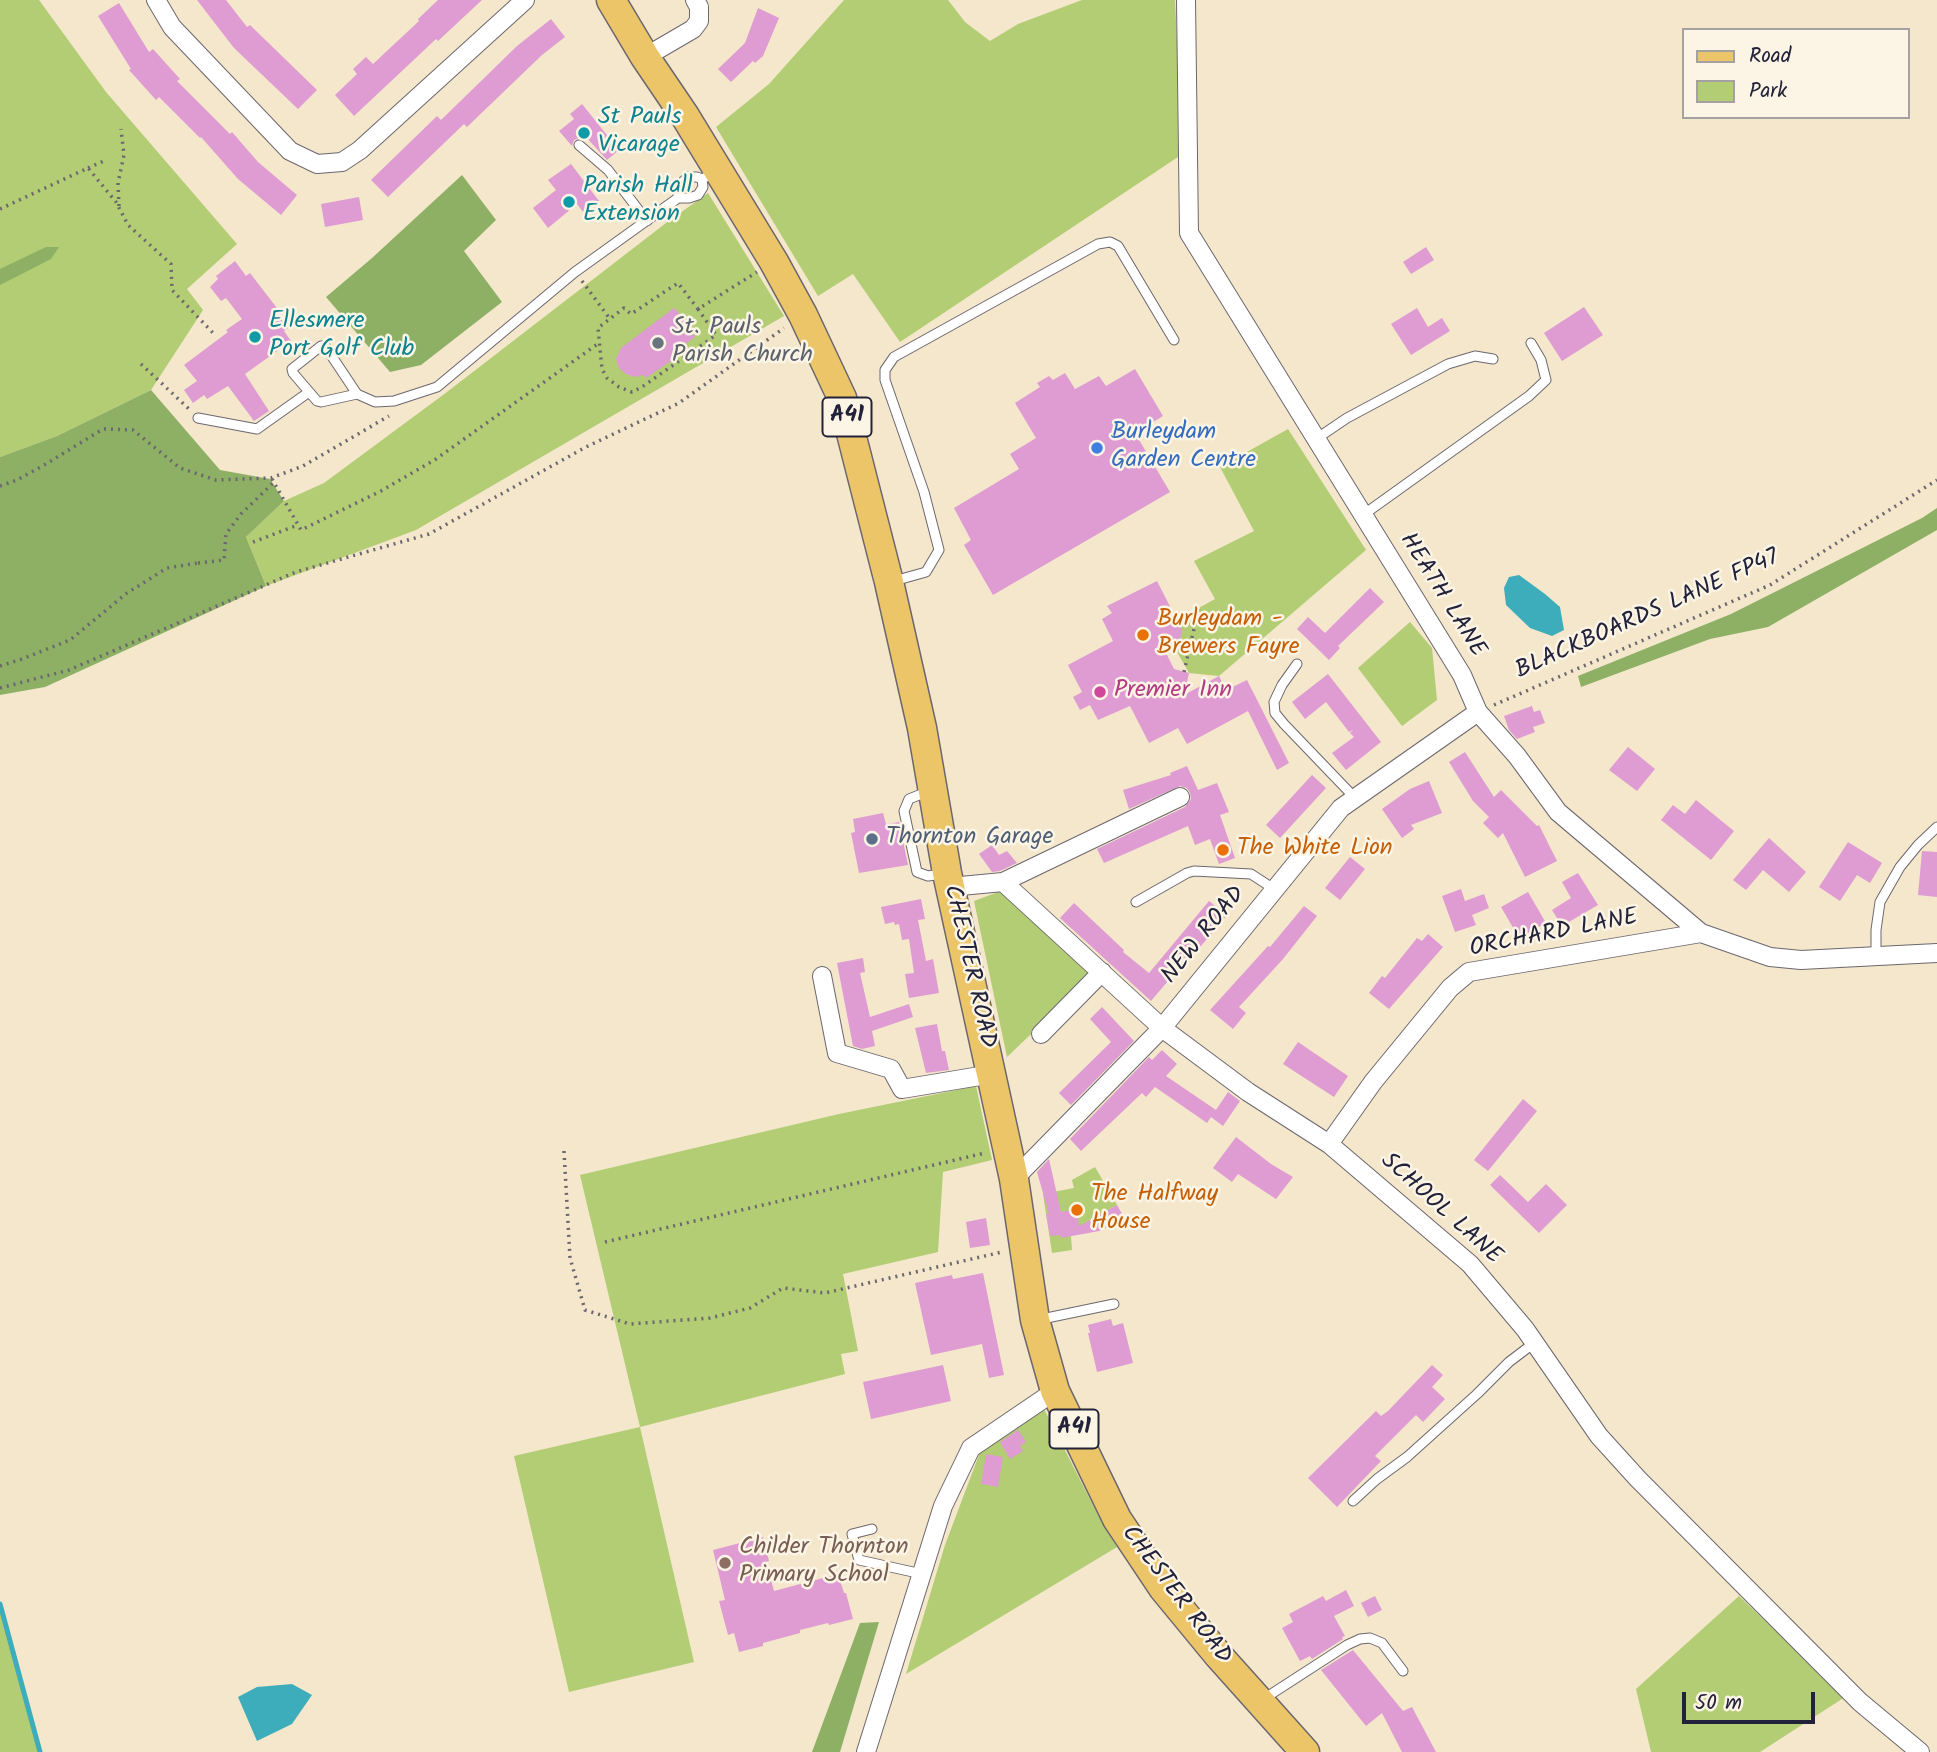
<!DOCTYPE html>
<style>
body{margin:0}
#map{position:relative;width:1937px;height:1752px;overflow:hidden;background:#f4e7cc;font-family:Kalam,sans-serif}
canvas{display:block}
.legend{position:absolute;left:1682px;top:28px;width:228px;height:91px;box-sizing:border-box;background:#fcf5e5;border:2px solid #a5a1a1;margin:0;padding:9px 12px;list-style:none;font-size:21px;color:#22223b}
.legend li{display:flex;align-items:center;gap:14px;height:35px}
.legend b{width:35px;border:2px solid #a5a1a1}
.scale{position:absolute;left:1682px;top:1692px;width:133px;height:32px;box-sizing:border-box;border:4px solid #22223b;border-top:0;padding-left:9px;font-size:21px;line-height:24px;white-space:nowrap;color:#22223b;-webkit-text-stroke:5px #fcf5e5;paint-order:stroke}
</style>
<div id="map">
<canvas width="1937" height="1752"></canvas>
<ul class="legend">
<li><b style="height:9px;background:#edc569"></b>Road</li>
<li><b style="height:19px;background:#b2cd73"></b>Park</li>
</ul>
<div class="scale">50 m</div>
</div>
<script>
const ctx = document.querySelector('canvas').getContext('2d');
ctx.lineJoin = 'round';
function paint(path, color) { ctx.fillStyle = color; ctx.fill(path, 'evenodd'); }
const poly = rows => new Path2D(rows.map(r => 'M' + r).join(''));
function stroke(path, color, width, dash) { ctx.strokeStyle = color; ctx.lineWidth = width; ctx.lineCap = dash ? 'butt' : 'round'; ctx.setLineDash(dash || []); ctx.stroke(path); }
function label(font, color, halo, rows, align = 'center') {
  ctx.font = font + ' Kalam,sans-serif'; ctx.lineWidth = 5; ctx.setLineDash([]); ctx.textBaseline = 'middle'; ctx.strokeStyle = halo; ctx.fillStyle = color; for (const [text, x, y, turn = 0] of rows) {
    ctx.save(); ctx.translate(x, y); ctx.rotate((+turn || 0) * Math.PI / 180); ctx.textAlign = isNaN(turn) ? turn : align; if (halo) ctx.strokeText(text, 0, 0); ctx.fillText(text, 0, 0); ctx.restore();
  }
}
const green = poly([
 [0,0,39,0,106,92,237,244,187,289,203,310,151,390,57,436,0,457],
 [844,0,948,0,965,22,990,41,1018,24,1082,0,1175,0,1177,41,1178,157,900,342,853,274,818,296,716,127,769,84],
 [708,193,784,316,416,530,266,586,246,537,284,501,324,483,447,392,666,223],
 [1288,429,1366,550,1219,676,1189,673,1173,645,1180,642,1177,620,1215,599,1194,561,1254,531,1220,467],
 [1410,622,1432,648,1437,700,1402,726,1358,668],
 [1001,891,1092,976,1007,1057,974,901],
 [976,1086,992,1160,943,1172,938,1252,843,1274,858,1351,841,1354,845,1374,640,1427,694,1662,569,1692,514,1456,640,1427,580,1175,839,1114],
 [1095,1167,1117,1205,1098,1216,1071,1236,1072,1250,1052,1253,1043,1194,1074,1188,1072,1180],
 [1044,1409,1101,1521,1117,1547,906,1674,945,1545,982,1447],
 [1739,1596,1845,1697,1760,1752,1651,1752,1636,1689],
 [0,1604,40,1752,0,1752]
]);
const forest = poly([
 [462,175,496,220,464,251,502,302,421,365,390,372,326,297,372,258],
 [46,247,59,247,51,259,0,285,0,269],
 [151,390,220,470,270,479,284,501,246,537,266,586,45,687,0,695,0,457,57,436],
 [1937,508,1937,530,1768,627,1710,639,1581,687,1578,676,1731,614,1922,518],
 [879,1622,840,1752,812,1752,860,1623]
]);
const water = poly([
 [1519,575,1545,594,1560,607,1564,630,1552,636,1530,628,1506,605,1504,588,1509,577],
 [292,1684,312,1695,292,1724,257,1741,238,1697,257,1687]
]);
const stream = poly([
 [0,1604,40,1752]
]);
const building = poly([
 [197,0,226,0,247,27,250,25,317,90,298,109,234,48],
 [438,0,482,0,438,41,436,39,354,116,335,95,357,74,353,69,366,57,373,64,419,21,418,19],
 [119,3,149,52,153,49,180,79,177,81,230,134,232,132,258,162,297,195,281,215,238,179,201,137,200,138,159,97,156,100,129,70,131,69,98,16],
 [758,8,779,18,763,56,755,63,753,61,731,82,718,69,745,43],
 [551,19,565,37,542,55,467,127,464,124,388,197,371,180,437,116,441,120,517,46],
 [582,104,619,150,607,160,585,136,574,140,572,146,559,131,574,119,570,114],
 [571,164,599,201,583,212,577,204,548,228,533,208,556,190,548,180],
 [359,197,363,220,325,227,321,204],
 [1426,247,1434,260,1411,274,1403,262],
 [235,261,246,276,250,273,280,312,277,313,288,328,284,331,291,341,245,374,269,411,254,421,228,386,207,399,204,395,193,403,184,390,197,381,184,365,228,332,226,330,242,319,226,298,221,301,210,287,218,279,216,276],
 [1584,307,1603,335,1562,361,1544,333],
 [674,308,681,315,682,314,694,330,692,332,695,337,674,352,677,357,646,378,643,375,635,377,626,374,619,368,616,359,621,348],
 [1417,308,1428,327,1442,318,1450,331,1411,355,1391,324],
 [1135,369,1163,416,1135,433,1170,492,993,595,964,545,971,540,954,508,1019,469,1010,454,1036,438,1015,403,1040,387,1037,383,1049,376,1053,380,1065,373,1075,389,1099,376,1106,386],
 [1157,581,1182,630,1180,642,1164,649,1174,669,1189,673,1184,695,1219,676,1226,690,1247,680,1289,763,1277,770,1248,711,1187,744,1178,728,1149,743,1130,706,1098,720,1090,705,1080,710,1073,697,1082,692,1068,665,1113,641,1102,619,1112,613,1107,606],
 [1370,588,1384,602,1338,646,1340,648,1329,660,1297,629,1308,617,1325,633],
 [1328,674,1381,742,1346,770,1332,753,1354,737,1350,733,1353,730,1349,732,1326,702,1305,719,1292,702],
 [1532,706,1534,712,1540,710,1545,723,1533,727,1535,732,1517,739,1509,730,1504,716],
 [1628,747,1655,769,1637,791,1609,770],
 [1465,752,1494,797,1501,790,1537,826,1539,825,1557,861,1525,877,1503,833,1498,838,1483,823,1489,817,1473,801,1449,762],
 [1187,766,1198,790,1217,783,1229,812,1220,815,1235,858,1219,864,1210,839,1195,845,1188,826,1104,863,1097,849,1185,807,1191,799,1190,793,1187,788,1180,786,1129,809,1123,790,1171,775,1170,773],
 [1312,775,1326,788,1280,838,1266,825],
 [1429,781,1442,813,1411,825,1414,829,1402,838,1382,809,1410,789],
 [1696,800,1734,831,1711,860,1661,820,1673,805,1685,814],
 [883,813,886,824,899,822,908,865,859,873,851,833,855,832,853,819],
 [1769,838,1806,872,1789,892,1763,870,1746,890,1733,880],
 [1848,842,1882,863,1870,883,1857,875,1840,901,1819,887],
 [992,845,999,855,1007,851,1017,863,1000,871,992,872,979,854],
 [1922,851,1937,852,1937,897,1918,895],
 [1350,857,1365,869,1340,900,1325,888],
 [1578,873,1598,905,1562,926,1552,910,1571,898,1562,882],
 [1461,889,1465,901,1484,894,1489,908,1472,915,1476,925,1455,932,1442,896],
 [1528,892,1546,923,1519,938,1501,907],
 [921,899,925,919,918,920,926,961,933,959,939,993,909,998,905,974,914,973,909,939,902,940,899,924,895,925,894,922,885,924,881,907],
 [1209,901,1227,915,1175,977,1173,975,1151,1001,1060,918,1074,903,1124,950,1123,952,1149,973],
 [1304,906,1317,916,1283,959,1239,1007,1246,1013,1233,1029,1210,1010,1268,946,1270,947],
 [1428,934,1443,947,1389,1009,1369,993,1382,976,1385,978,1417,938,1422,941],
 [863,958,865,972,860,973,870,1017,909,1004,913,1017,872,1031,875,1046,862,1049,853,1046,837,963],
 [1102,1007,1134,1041,1071,1105,1059,1093,1111,1042,1090,1019],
 [937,1024,942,1051,945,1051,949,1070,926,1073,915,1028],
 [1298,1042,1348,1076,1334,1097,1283,1064],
 [1162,1050,1177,1064,1166,1076,1216,1110,1228,1092,1240,1101,1223,1126,1211,1117,1207,1123,1155,1087,1146,1097,1142,1093,1081,1151,1070,1139,1149,1057,1152,1060],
 [1523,1099,1537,1111,1488,1171,1474,1160],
 [1236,1137,1271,1164,1293,1177,1276,1199,1238,1174,1232,1182,1213,1168],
 [1049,1159,1061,1212,1077,1209,1079,1226,1117,1205,1125,1219,1099,1231,1061,1238,1060,1235,1050,1236,1046,1214,1049,1214,1037,1172],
 [1500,1175,1528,1202,1546,1184,1567,1205,1539,1233,1490,1185],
 [986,1218,990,1245,970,1248,966,1222],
 [983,1273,1004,1375,989,1378,982,1344,931,1355,915,1283,952,1275,953,1279],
 [1111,1319,1113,1326,1123,1323,1133,1363,1097,1372,1088,1333,1090,1333,1088,1325],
 [943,1365,951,1401,871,1419,863,1382],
 [1432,1365,1443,1375,1432,1387,1445,1399,1423,1422,1416,1415,1375,1456,1381,1461,1337,1507,1308,1478,1376,1411,1381,1416,1388,1411],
 [1018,1430,1026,1442,1020,1446,1023,1451,1010,1459,1000,1442],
 [986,1454,1003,1457,998,1487,981,1484],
 [763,1537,769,1561,766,1562,774,1591,838,1574,844,1593,846,1593,853,1619,829,1625,828,1623,800,1630,800,1633,763,1643,763,1646,739,1652,734,1633,728,1635,719,1601,725,1600,713,1550],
 [1346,1590,1354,1606,1334,1616,1345,1636,1342,1637,1343,1639,1312,1659,1310,1656,1300,1661,1282,1628,1293,1622,1289,1614,1323,1596,1326,1601],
 [1375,1596,1382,1610,1368,1617,1361,1603],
 [1353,1650,1403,1711,1412,1707,1436,1752,1402,1752,1382,1713,1366,1726,1321,1670]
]);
const path = poly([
 [88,168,106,160],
 [119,206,118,183,124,155,121,129],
 [0,209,88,168,116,202,128,225,171,264,172,290,215,335],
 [582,281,610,319],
 [698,309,716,335,642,387,632,392,619,387,607,378,602,369,598,328,624,308,631,314,678,283,698,309,757,272],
 [141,364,189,409],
 [272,479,301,530,381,491,436,459,599,343],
 [0,486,17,480,46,464,103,429,133,430,180,468,216,480,271,478,303,466,389,416],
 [253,542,298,525],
 [198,563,224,560,226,534,241,514,273,483],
 [0,666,22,659,70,640,127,593,167,568,198,563],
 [1184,672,1199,607],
 [0,688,69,670,296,572,429,534,586,447,679,403,784,328],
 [1494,705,1770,585,1937,480],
 [564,1151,570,1258,585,1310,630,1324,710,1318,750,1308,783,1288,825,1293,1002,1252],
 [605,1242,985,1153]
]);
const service = poly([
 [579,145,608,170,647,221],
 [678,198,679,185,688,177,697,177,702,179],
 [357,394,321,402,317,401,293,373,292,369,321,346,325,346,357,394,375,402,394,401,437,387,575,272,678,198,689,198,698,195,703,187,702,179,716,172],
 [198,418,257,429,309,392],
 [1316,439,1347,418,1448,364,1475,356,1493,359],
 [1363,515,1529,396,1546,380,1541,360,1531,343],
 [894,581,926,572,939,550,924,492,885,380,885,370,894,357,1098,244,1110,242,1118,246,1174,340],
 [1297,664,1282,685,1274,702,1275,713,1284,724,1355,798],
 [929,791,909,799,904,811,917,872,928,876,942,874],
 [1136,902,1187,873,1194,871,1251,874,1274,889],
 [1876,956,1876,930,1880,902,1900,867,1918,845,1937,827],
 [1037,1320,1114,1304],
 [1353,1501,1377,1479,1407,1457,1477,1394,1509,1362,1534,1343],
 [872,1529,852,1534,859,1560,922,1574],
 [1262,1700,1347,1645,1360,1639,1370,1638,1382,1643,1403,1671]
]);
const minor = poly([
 [156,0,172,27,290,151,317,164,342,162,360,150,525,0],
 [1186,0,1189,233,1462,675,1478,712,1517,756,1558,812,1701,933,1770,957,1801,960,1937,953],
 [645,57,693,29,699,21,699,7,695,0],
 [1003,882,1180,797],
 [950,887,1003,882,1162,1028,1248,1092,1329,1144,1470,1264,1525,1329,1599,1436,1638,1479,1860,1702,1920,1752],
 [822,976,837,1053,891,1069,902,1089,992,1074],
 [1041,1034,1102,972],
 [1329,1144,1373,1082,1450,988,1469,972,1701,933],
 [1014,1179,1162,1028,1341,808,1478,712],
 [866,1752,943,1506,971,1448,1055,1391]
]);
const primary = poly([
 [611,0,645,57,685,116,774,262,803,315,842,398,889,582,922,728,947,873,1014,1179,1035,1320,1055,1391,1117,1519,1163,1588,1219,1656,1305,1752]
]);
const markers = [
 [584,133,7,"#0f9aa8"],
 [569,202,7,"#0f9aa8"],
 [255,337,7,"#0f9aa8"],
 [658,343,7,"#6b7280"],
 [1097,448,7,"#3f7fe0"],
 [1143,635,7,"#e8710a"],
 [1100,692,7,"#d1479c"],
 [872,839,7,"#5c6f8a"],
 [1223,850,7,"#e8710a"],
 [1077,1210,7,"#e8710a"],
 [725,1563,7,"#8d6e63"]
];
const shields = [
 [847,417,49],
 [1074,1429,49]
];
const shieldNames = [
 ["A41",847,417],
 ["A41",1074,1429]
];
const cultureNames = [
 ["St Pauls",598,119],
 ["Vicarage",598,147],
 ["Parish Hall",583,188],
 ["Extension",583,216],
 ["Ellesmere",269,323],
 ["Port Golf Club",269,351]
];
const worshipNames = [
 ["St. Pauls",672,329],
 ["Parish Church",672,357]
];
const shopNames = [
 ["Burleydam",1111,434],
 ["Garden Centre",1111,462]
];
const streetNames = [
 ["HEATH LANE",1441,596,58],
 ["BLACKBOARDS LANE FP47",1648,616,-24],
 ["ORCHARD LANE",1554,935,-11],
 ["NEW ROAD",1205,936,-51],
 ["CHESTER ROAD",968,967,77],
 ["SCHOOL LANE",1440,1210,42],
 ["CHESTER ROAD",1175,1596,53]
];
const foodNames = [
 ["Burleydam -",1157,621],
 ["Brewers Fayre",1157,649],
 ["The White Lion",1237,850],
 ["The Halfway",1091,1196],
 ["House",1091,1224]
];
const hotelNames = [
 ["Premier Inn",1114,692]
];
const serviceNames = [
 ["Thornton Garage",886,839]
];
const educationNames = [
 ["Childer Thornton",739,1549],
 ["Primary School",739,1577]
];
paint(green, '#b2cd73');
paint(forest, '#8db065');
paint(water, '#3eadbb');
stroke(stream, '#3eadbb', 5);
paint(building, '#de9cd2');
stroke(service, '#6c676e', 11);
stroke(minor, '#6c676e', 20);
stroke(primary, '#6c676e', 31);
stroke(path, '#6c676e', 3.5, [2, 5]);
stroke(service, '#fff', 9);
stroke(minor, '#fff', 18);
stroke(primary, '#edc569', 28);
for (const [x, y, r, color] of markers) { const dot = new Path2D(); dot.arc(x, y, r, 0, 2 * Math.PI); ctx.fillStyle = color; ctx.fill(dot); stroke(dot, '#fcf5e5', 2.5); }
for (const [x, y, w] of shields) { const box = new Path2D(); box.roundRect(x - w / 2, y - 19.5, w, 39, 5); ctx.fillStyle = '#fcf5e5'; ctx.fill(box); stroke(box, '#22223b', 2); }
label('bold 23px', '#22223b', null, shieldNames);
label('24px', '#0d838f', '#fcf5e5', cultureNames, 'left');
label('24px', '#5b616d', '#fcf5e5', worshipNames, 'left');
label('24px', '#366cbe', '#fcf5e5', shopNames, 'left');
label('24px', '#22223b', '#fcf5e5', streetNames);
label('24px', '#c56008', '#fcf5e5', foodNames, 'left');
label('24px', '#b23c85', '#fcf5e5', hotelNames, 'left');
label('24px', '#4e5e75', '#fcf5e5', serviceNames, 'left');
label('24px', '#785e54', '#fcf5e5', educationNames, 'left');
</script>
